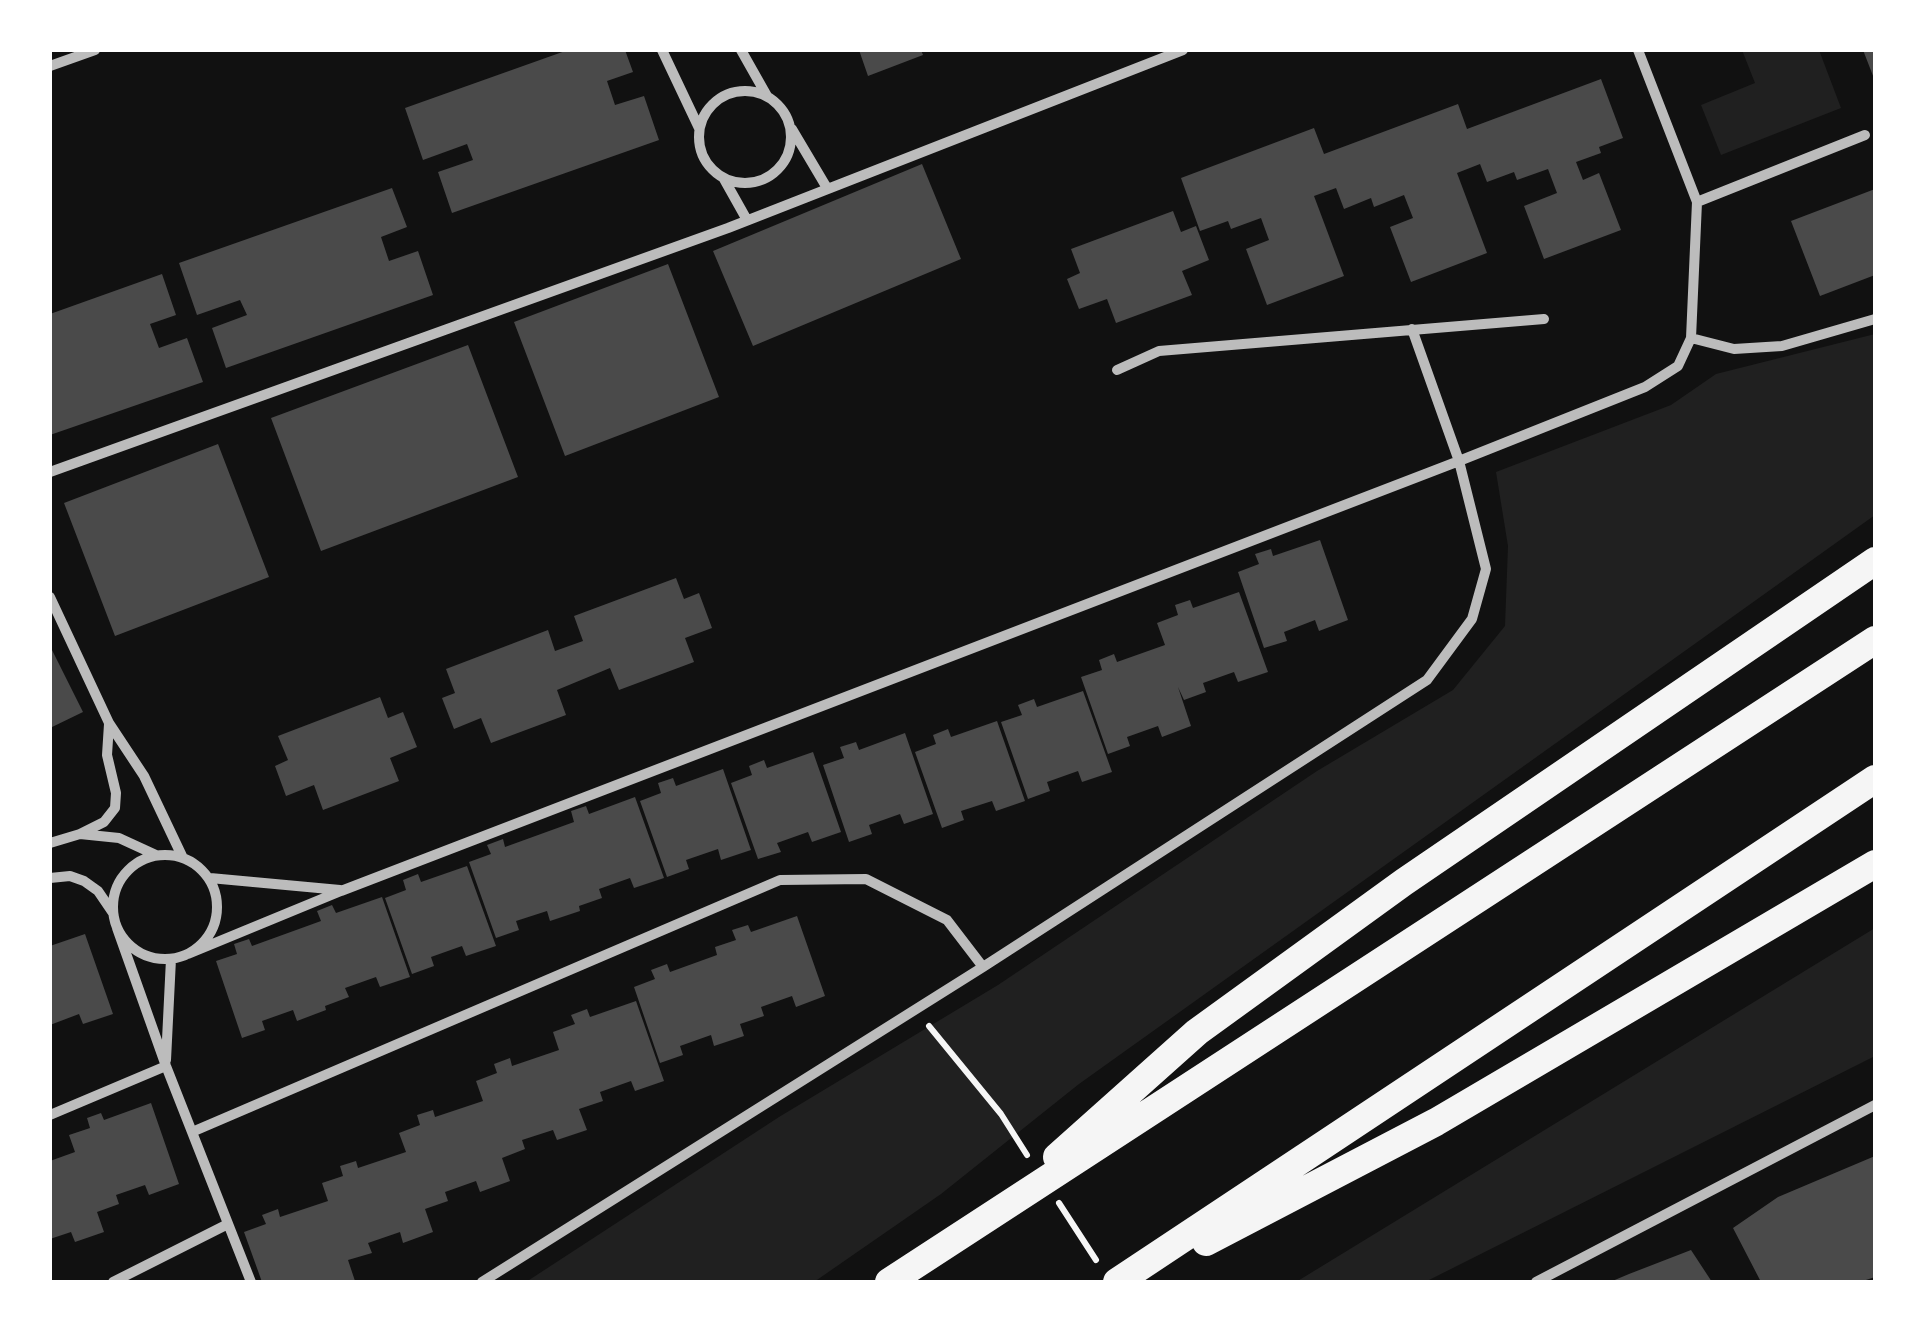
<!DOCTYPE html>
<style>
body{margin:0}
#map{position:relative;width:1925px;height:1332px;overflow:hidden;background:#111;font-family:"Nunito Sans",sans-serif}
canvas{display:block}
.frame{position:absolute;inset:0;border:52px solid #fff;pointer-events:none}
</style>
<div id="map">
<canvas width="1925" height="1332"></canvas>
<div class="frame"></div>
</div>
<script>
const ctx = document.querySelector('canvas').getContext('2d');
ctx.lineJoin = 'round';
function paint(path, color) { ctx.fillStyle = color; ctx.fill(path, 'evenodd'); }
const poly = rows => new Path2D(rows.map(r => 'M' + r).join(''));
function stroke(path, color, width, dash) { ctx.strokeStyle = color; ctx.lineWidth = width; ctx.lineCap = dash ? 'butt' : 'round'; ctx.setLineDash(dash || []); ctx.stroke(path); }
const green = poly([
 [1742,50,1819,50,1841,108,1721,155,1701,105,1755,83],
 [1875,334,1875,515,1079,1084,941,1194,814,1282,526,1282,779,1117,998,985,1317,771,1453,690,1505,626,1508,546,1496,472,1671,405,1716,374],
 [1875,928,1875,1056,1425,1282,1296,1282]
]);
const building = poly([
 [568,50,625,50,633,72,607,81,615,105,644,96,659,140,452,213,438,172,473,160,467,144,423,160,405,108],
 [859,50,921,50,923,55,868,76],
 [1863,50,1875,50,1875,81],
 [1601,79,1623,138,1599,147,1601,153,1576,162,1583,180,1599,173,1621,230,1544,259,1524,206,1557,193,1548,169,1517,180,1514,172,1487,182,1480,164,1457,173,1487,253,1411,282,1390,227,1413,218,1404,195,1374,207,1371,198,1344,209,1336,188,1314,196,1344,276,1267,305,1246,249,1269,240,1261,218,1231,229,1228,221,1200,231,1181,178,1314,128,1324,154,1458,104,1467,129],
 [922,164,961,259,753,346,713,251],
 [392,188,407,227,381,237,389,261,418,251,433,295,226,368,212,328,247,315,240,300,197,315,179,263],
 [1875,189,1875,275,1820,296,1791,221],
 [1173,211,1181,232,1196,226,1209,260,1182,271,1192,295,1116,323,1107,299,1079,309,1067,279,1080,273,1071,249],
 [668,264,719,397,565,456,514,322],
 [162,274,176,315,150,324,159,348,187,338,203,382,50,435,50,314],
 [468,345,518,477,321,551,271,418],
 [218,444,269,577,115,636,64,503],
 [1320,540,1348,620,1319,631,1315,620,1284,632,1287,641,1264,648,1238,572,1259,564,1255,554,1271,549,1273,556],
 [676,578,684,599,699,593,712,628,685,638,694,662,619,690,610,668,557,690,566,715,491,743,481,718,454,729,442,698,455,693,446,669,548,630,555,651,583,641,574,616],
 [1239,592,1268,672,1238,682,1234,672,1203,683,1206,692,1184,700,1178,687,1191,726,1162,737,1158,726,1127,737,1130,746,1108,754,1081,677,1102,670,1099,660,1114,654,1117,662,1165,645,1157,623,1178,615,1175,605,1190,600,1193,608],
 [50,646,83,712,50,728],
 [1083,691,1112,772,1082,782,1078,771,1047,782,1050,791,1028,799,1001,722,1022,715,1018,705,1034,699,1037,707],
 [380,697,388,718,403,712,417,747,390,758,399,781,323,810,314,785,286,796,275,766,288,760,278,736],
 [997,721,1025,801,996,811,992,801,961,811,964,820,942,828,915,752,936,744,933,735,948,729,951,737],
 [905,733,933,814,904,824,900,814,869,825,872,834,849,842,823,765,844,758,840,747,856,742,859,750],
 [813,752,841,832,812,842,808,832,777,843,781,852,758,859,731,783,752,775,749,766,764,760,767,768],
 [723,769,751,850,721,860,718,849,686,860,689,869,667,877,640,801,661,793,658,783,673,778,676,786],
 [635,797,664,878,634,888,630,878,599,889,602,898,579,906,580,911,550,921,547,911,516,921,519,930,496,938,469,862,491,854,487,845,503,839,505,847,574,822,571,811,586,806,589,814],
 [467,866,496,946,466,956,462,946,431,957,434,966,412,974,385,898,406,890,403,880,418,874,421,882],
 [382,897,410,977,380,987,376,977,345,988,349,997,325,1006,326,1010,297,1021,293,1010,262,1021,265,1030,242,1038,216,961,237,954,234,944,249,939,252,946,321,921,317,911,332,905,336,913],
 [797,916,825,996,796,1007,792,996,761,1007,764,1016,740,1024,744,1036,714,1046,711,1035,680,1046,683,1055,660,1063,634,987,655,979,651,970,667,964,670,972,717,955,715,947,736,940,732,930,748,925,751,932],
 [85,934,113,1014,83,1024,79,1014,50,1025,50,946],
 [636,1001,664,1081,635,1091,631,1081,600,1092,603,1101,579,1109,587,1130,557,1140,553,1130,522,1140,525,1149,502,1158,510,1181,480,1192,476,1181,445,1192,448,1201,425,1209,433,1232,403,1243,400,1232,368,1243,372,1253,348,1260,355,1281,262,1282,244,1232,266,1224,262,1215,278,1209,280,1217,328,1201,322,1183,343,1176,340,1166,356,1161,358,1168,406,1152,399,1133,420,1125,417,1115,433,1110,435,1117,483,1101,476,1081,497,1073,494,1064,510,1058,512,1066,559,1050,553,1032,575,1024,571,1015,587,1009,590,1017],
 [151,1103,179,1184,149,1195,145,1185,116,1195,119,1204,97,1212,104,1232,75,1242,71,1232,50,1239,50,1161,75,1152,69,1135,90,1128,87,1118,101,1113,104,1120],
 [1875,1156,1875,1277,1860,1282,1761,1282,1733,1228,1778,1197],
 [1691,1250,1712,1282,1610,1282,1629,1274]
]);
const path = poly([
 [929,1026,1001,1114,1027,1155],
 [1059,1203,1096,1260]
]);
const minor = poly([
 [662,50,699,128],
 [741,50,767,96],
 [50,66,95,50],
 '699 137a46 46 0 1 1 92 0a46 46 0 1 1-92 0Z',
 [792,129,827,188],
 [724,179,747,220],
 [1697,202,1865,135],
 [1691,338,1734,349,1782,346,1875,319],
 [1117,370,1159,351,1544,319],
 [50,472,728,228,1183,50],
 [50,597,109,723,144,776,182,856],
 [80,834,104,822,115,808,116,793,107,755,109,724],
 [50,843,80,834,119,838,156,855],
 '113 907a52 52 0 1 1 104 0a52 52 0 1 1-104 0Z',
 [50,878,70,876,84,881,98,891,113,913],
 [210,878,340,890],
 [117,928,166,1066,251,1282],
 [188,954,341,891,1459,461,1645,387,1678,366,1691,338,1697,202,1638,50],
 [166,1060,171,959],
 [50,1115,166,1066],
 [192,1132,780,880,866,879,947,920,983,967],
 [113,1282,228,1224],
 [482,1282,983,967,1427,680,1472,619,1486,569,1459,461,1412,329],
 [1536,1282,1875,1105]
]);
const trunk = poly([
 [1057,1157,1197,1032,1404,882,1875,561],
 [1206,1242,1436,1122,1875,864],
 [889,1282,1875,640],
 [1117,1282,1875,779]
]);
paint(green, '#202020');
paint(building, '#4a4a4a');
stroke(path, '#f5f5f5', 6);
stroke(minor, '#bcbcbc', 10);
stroke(trunk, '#f5f5f5', 28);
</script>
